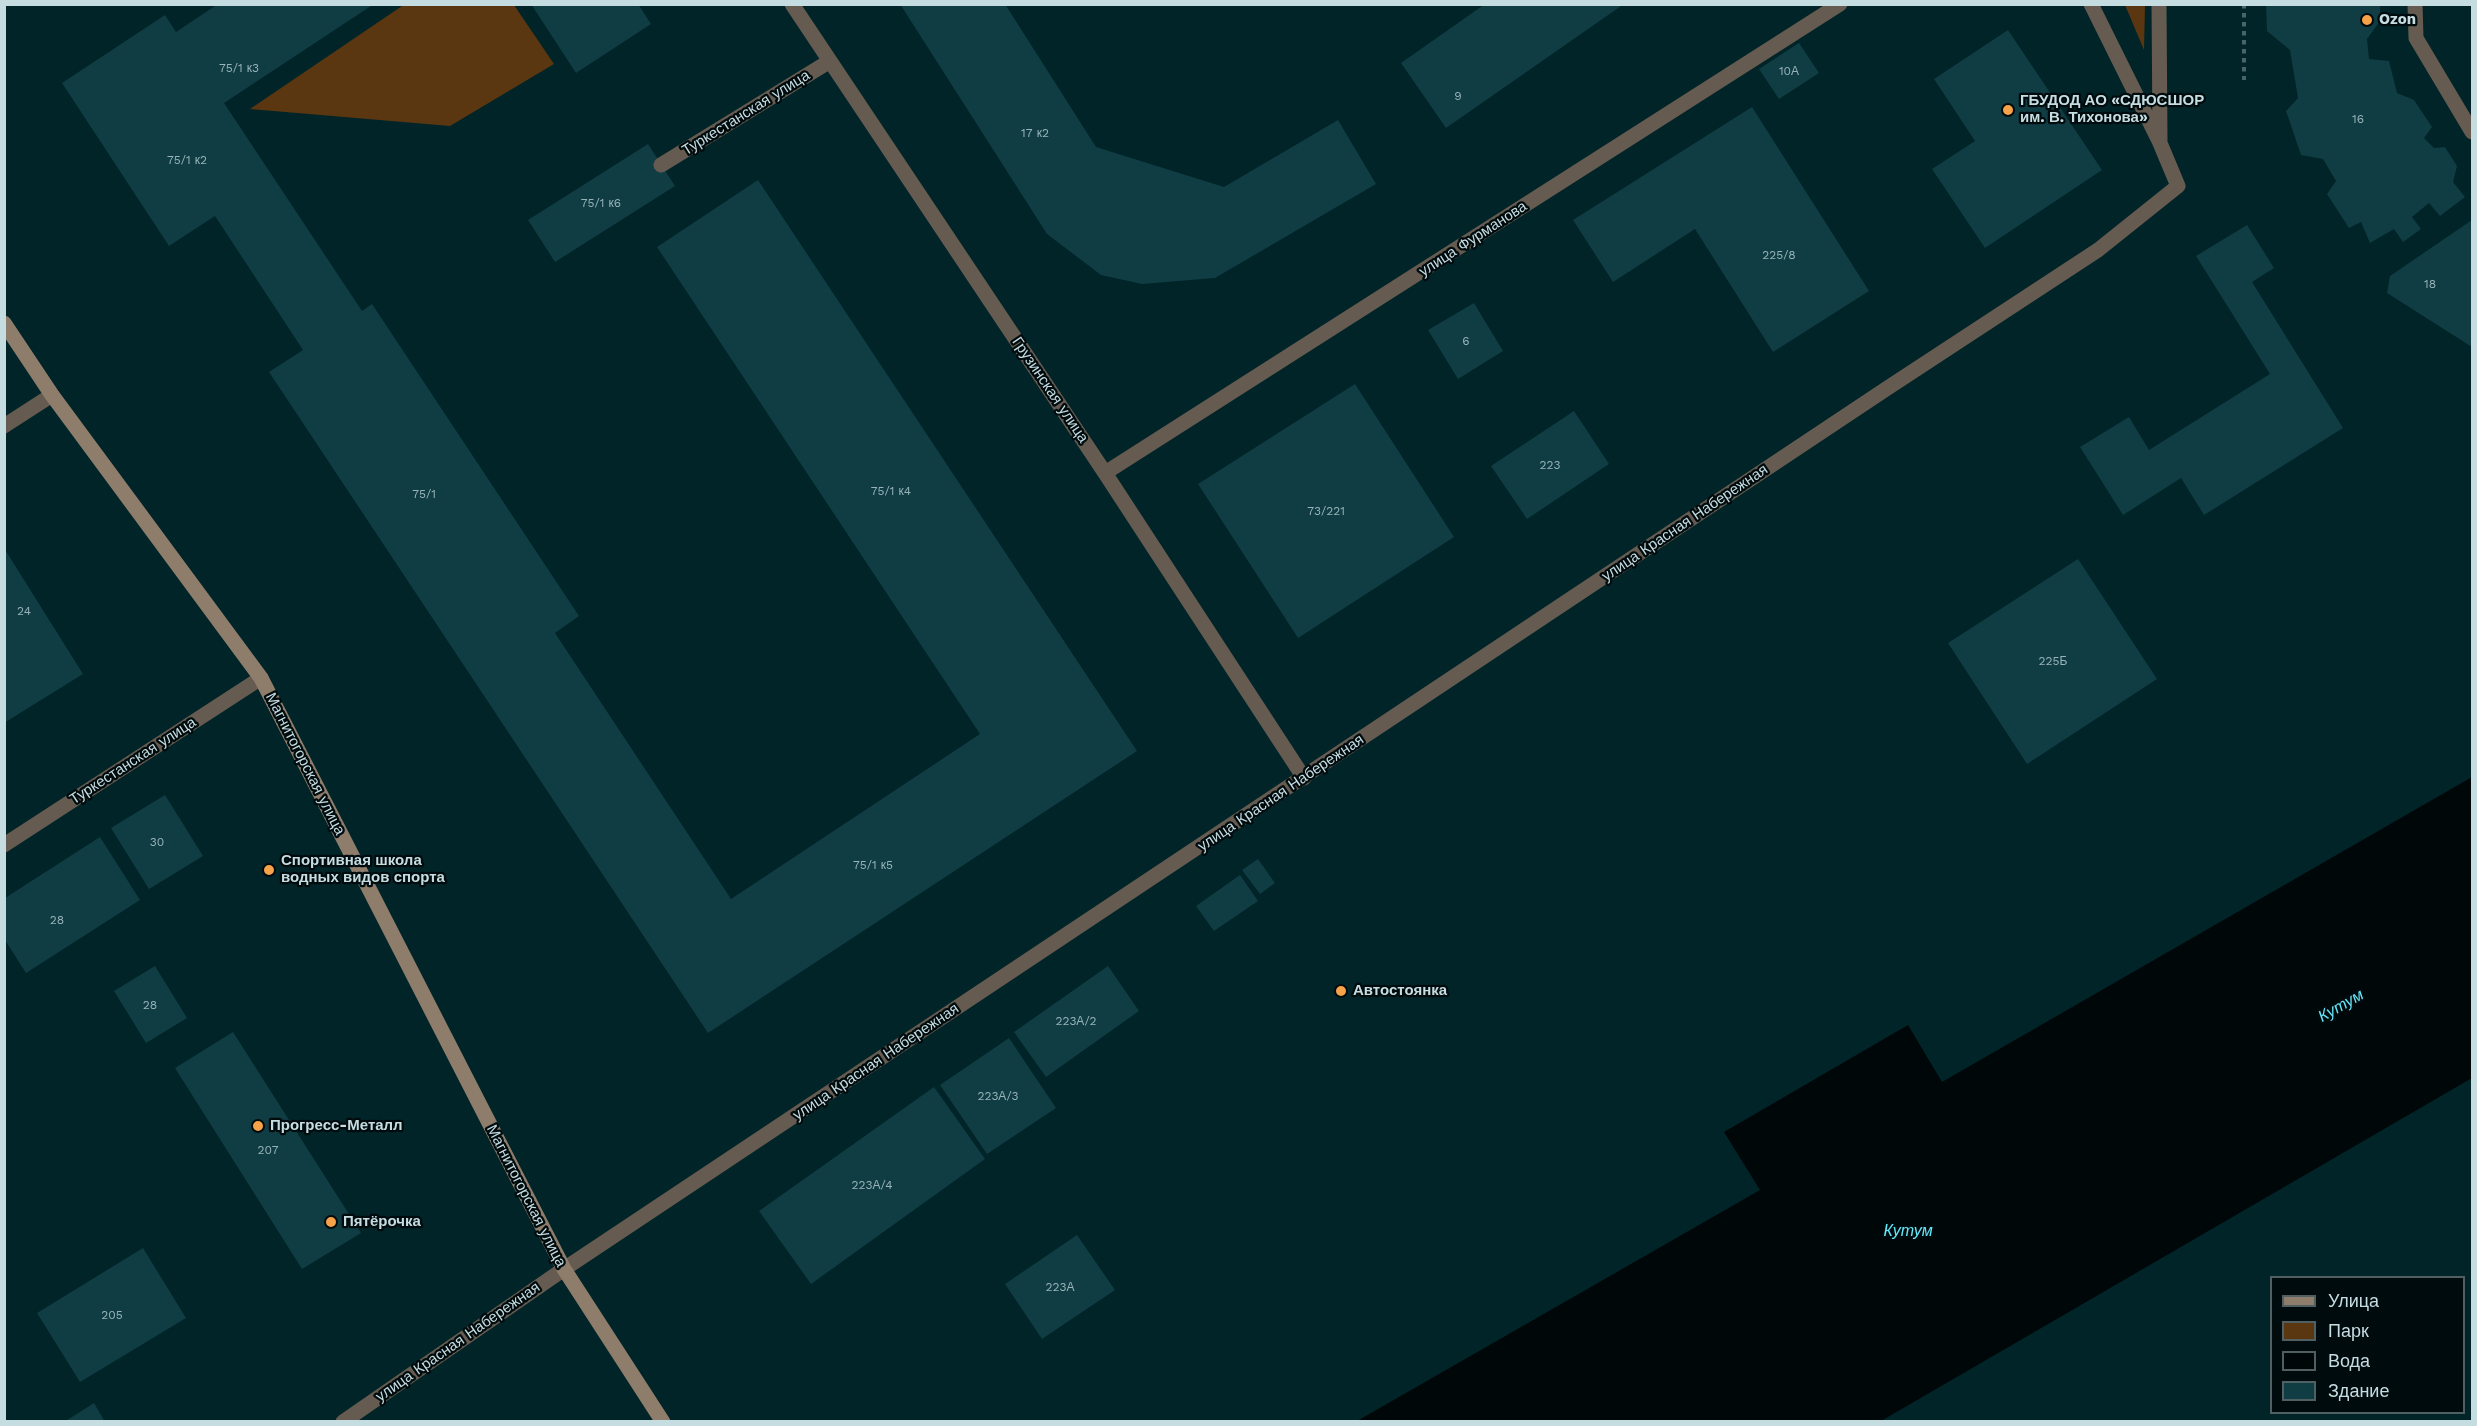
<!DOCTYPE html>
<meta charset="utf-8">
<style>
body{margin:0}
#map{position:relative;width:2477px;height:1426px;overflow:hidden;background:#012428;font-family:"Work Sans",sans-serif}
canvas{display:block}
.frame{position:absolute;inset:0;border:6px solid #c5dce0;pointer-events:none}
.legend{position:absolute;left:2270px;top:1276px;width:195px;height:138px;box-sizing:border-box;background:#000b0e;border:2px solid #4f5f62;margin:0;padding:8px 10px;list-style:none;font-size:18px;color:#c5dce0}
.legend li{display:flex;align-items:center;gap:12px;height:30px}
.legend b{width:30px;border:2px solid #4f5f62}
</style>
<div id="map">
<canvas width="2477" height="1426"></canvas>
<div class="frame"></div>
<ul class="legend">
<li><b style="height:8px;background:#8f7d6c"></b>Улица</li>
<li><b style="height:16px;background:#5b3711"></b>Парк</li>
<li><b style="height:16px;background:#000709"></b>Вода</li>
<li><b style="height:16px;background:#0f3d43"></b>Здание</li>
</ul>
</div>
<script>
const ctx = document.querySelector('canvas').getContext('2d');
ctx.lineJoin = 'round';
function paint(path, color) { ctx.fillStyle = color; ctx.fill(path, 'evenodd'); }
const poly = rows => new Path2D(rows.map(r => 'M' + r).join(''));
function stroke(path, color, width, dash) { ctx.strokeStyle = color; ctx.lineWidth = width; ctx.lineCap = dash ? 'butt' : 'round'; ctx.setLineDash(dash || []); ctx.stroke(path); }
function label(font, color, halo, rows, align = 'center') {
  ctx.font = font + ' "Work Sans",sans-serif'; ctx.lineWidth = 4.5; ctx.setLineDash([]); ctx.textBaseline = 'middle'; ctx.strokeStyle = halo; ctx.fillStyle = color; for (const [text, x, y, turn = 0] of rows) {
    ctx.save(); ctx.translate(x, y); ctx.rotate((+turn || 0) * Math.PI / 180); ctx.textAlign = isNaN(turn) ? turn : align; if (halo) ctx.strokeText(text, 0, 0); ctx.fillText(text, 0, 0); ctx.restore();
  }
}
const green = poly([
 [405,4,514,5,554,64,450,126,250,109],
 [2125,5,2145,5,2144,50]
]);
const water = poly([
 [2472,777,2472,1078,1881,1421,1357,1421,1760,1190,1724,1132,1908,1025,1942,1082]
]);
const building = poly([
 [218,4,374,4,224,103,362,311,372,304,579,616,555,633,731,899,980,734,657,247,758,180,1137,751,708,1033,269,372,303,350,215,216,169,246,62,83,165,15,176,32],
 [531,4,638,4,651,24,576,73],
 [900,4,1005,4,1096,147,1224,187,1338,120,1376,184,1215,278,1142,284,1101,275,1047,234],
 [1485,4,1624,4,1446,128,1401,63],
 [2266,4,2380,4,2380,21,2367,39,2369,59,2389,61,2397,93,2414,100,2432,127,2424,138,2434,148,2445,147,2457,166,2453,182,2465,197,2440,216,2429,203,2412,217,2421,229,2403,242,2394,229,2370,243,2361,222,2349,228,2327,194,2336,181,2323,159,2301,155,2286,111,2298,98,2290,50,2267,31],
 [2008,30,2102,170,1985,248,1932,169,1975,141,1934,79],
 [1799,43,1819,73,1779,99,1759,69],
 [1752,107,1869,291,1773,352,1695,229,1613,282,1573,220],
 [648,144,675,186,555,262,528,220],
 [2472,220,2472,347,2387,293,2390,276],
 [2247,225,2274,268,2252,282,2343,428,2204,515,2181,478,2123,515,2080,447,2129,417,2149,450,2270,374,2196,256],
 [1474,303,1503,351,1458,379,1428,330],
 [1355,384,1454,537,1298,638,1198,484],
 [1574,411,1609,464,1527,519,1491,466],
 [4,548,83,674,4,723],
 [2078,559,2157,679,2027,764,1948,643],
 [165,795,203,856,149,889,111,828],
 [100,837,140,900,26,973,5,940,5,898],
 [1258,859,1275,883,1260,894,1242,870],
 [1240,875,1258,901,1214,931,1196,906],
 [155,966,187,1018,146,1043,114,991],
 [1108,966,1139,1011,1046,1077,1014,1032],
 [233,1032,361,1233,302,1269,175,1068],
 [1009,1038,1056,1108,987,1154,940,1085],
 [934,1087,985,1159,811,1284,759,1211],
 [1077,1235,1115,1290,1042,1339,1005,1284],
 [143,1248,186,1318,80,1382,37,1313],
 [94,1403,105,1422,64,1422]
]);
const path = poly([
 [2244,4,2244,80]
]);
const service = poly([
 [2415,4,2416,38,2472,132]
]);
const minor = poly([
 [792,4,1105,473,1304,778],
 [2159,4,2160,140],
 [661,165,830,61],
 [4,426,52,395],
 [1105,473,1840,4],
 [4,845,261,678],
 [564,1269,1886,389,2098,250,2178,186,2160,143,2091,4]
]);
const tertiary = poly([
 [343,1422,564,1269]
]);
const secondary = poly([
 [4,323,52,395,261,678,564,1269,663,1422]
]);
const markers = [
 [2367,20,6,"#f7a248"],
 [2008,110,6,"#f7a248"],
 [269,870,6,"#f7a248"],
 [1341,991,6,"#f7a248"],
 [258,1126,6,"#f7a248"],
 [331,1222,6,"#f7a248"]
];
const numberNames = [
 ["75/1 к3",239,68],
 ["10А",1789,71],
 ["9",1458,96],
 ["16",2358,119],
 ["17 к2",1035,133],
 ["75/1 к2",187,160],
 ["75/1 к6",601,203],
 ["225/8",1779,255],
 ["18",2430,284],
 ["6",1466,341],
 ["223",1550,465],
 ["75/1 к4",891,491],
 ["75/1",424,494],
 ["73/221",1326,511],
 ["24",24,611],
 ["225Б",2053,661],
 ["30",157,842],
 ["75/1 к5",873,865],
 ["28",57,920],
 ["28",150,1005],
 ["223А/2",1076,1021],
 ["223А/3",998,1096],
 ["207",268,1150],
 ["223А/4",872,1185],
 ["223А",1060,1287],
 ["205",112,1315]
];
const poiNames = [
 ["Ozon",2379,20],
 ["ГБУДОД АО «СДЮСШОР",2020,101],
 ["им. В. Тихонова»",2020,118],
 ["Спортивная школа",281,861],
 ["водных видов спорта",281,878],
 ["Автостоянка",1353,991],
 ["Прогресс-Металл",270,1126],
 ["Пятёрочка",343,1222]
];
const streetNames = [
 ["Туркестанская улица",746,113,-32],
 ["улица Фурманова",1473,239,-33],
 ["Грузинская улица",1050,390,56],
 ["улица Красная Набережная",1685,523,-34],
 ["Туркестанская улица",133,761,-33],
 ["Магнитогорская улица",305,764,63],
 ["улица Красная Набережная",1281,793,-34],
 ["улица Красная Набережная",876,1062,-34],
 ["Магнитогорская улица",526,1196,63],
 ["улица Красная Набережная",458,1342,-35]
];
const waterNames = [
 ["Кутум",2341,1006,-30],
 ["Кутум",1908,1231]
];
paint(green, '#5b3711');
paint(water, '#000709');
paint(building, '#0f3d43');
stroke(path, '#476569', 4, [4.5, 4.5]);
stroke(service, '#665b50', 15);
stroke(minor, '#665b50', 15);
stroke(tertiary, '#665b50', 15);
stroke(secondary, '#8f7d6c', 15);
for (const [x, y, r, color] of markers) { const dot = new Path2D(); dot.arc(x, y, r, 0, 2 * Math.PI); ctx.fillStyle = color; ctx.fill(dot); stroke(dot, '#000b0e', 2); }
label('12px', '#98b4b9', null, numberNames);
label('bold 15px', '#c5dce0', '#000b0e', poiNames, 'left');
label('15px', '#c5dce0', '#000b0e', streetNames);
label('italic 16px', '#65e6f9', '#000b0e', waterNames);
</script>
